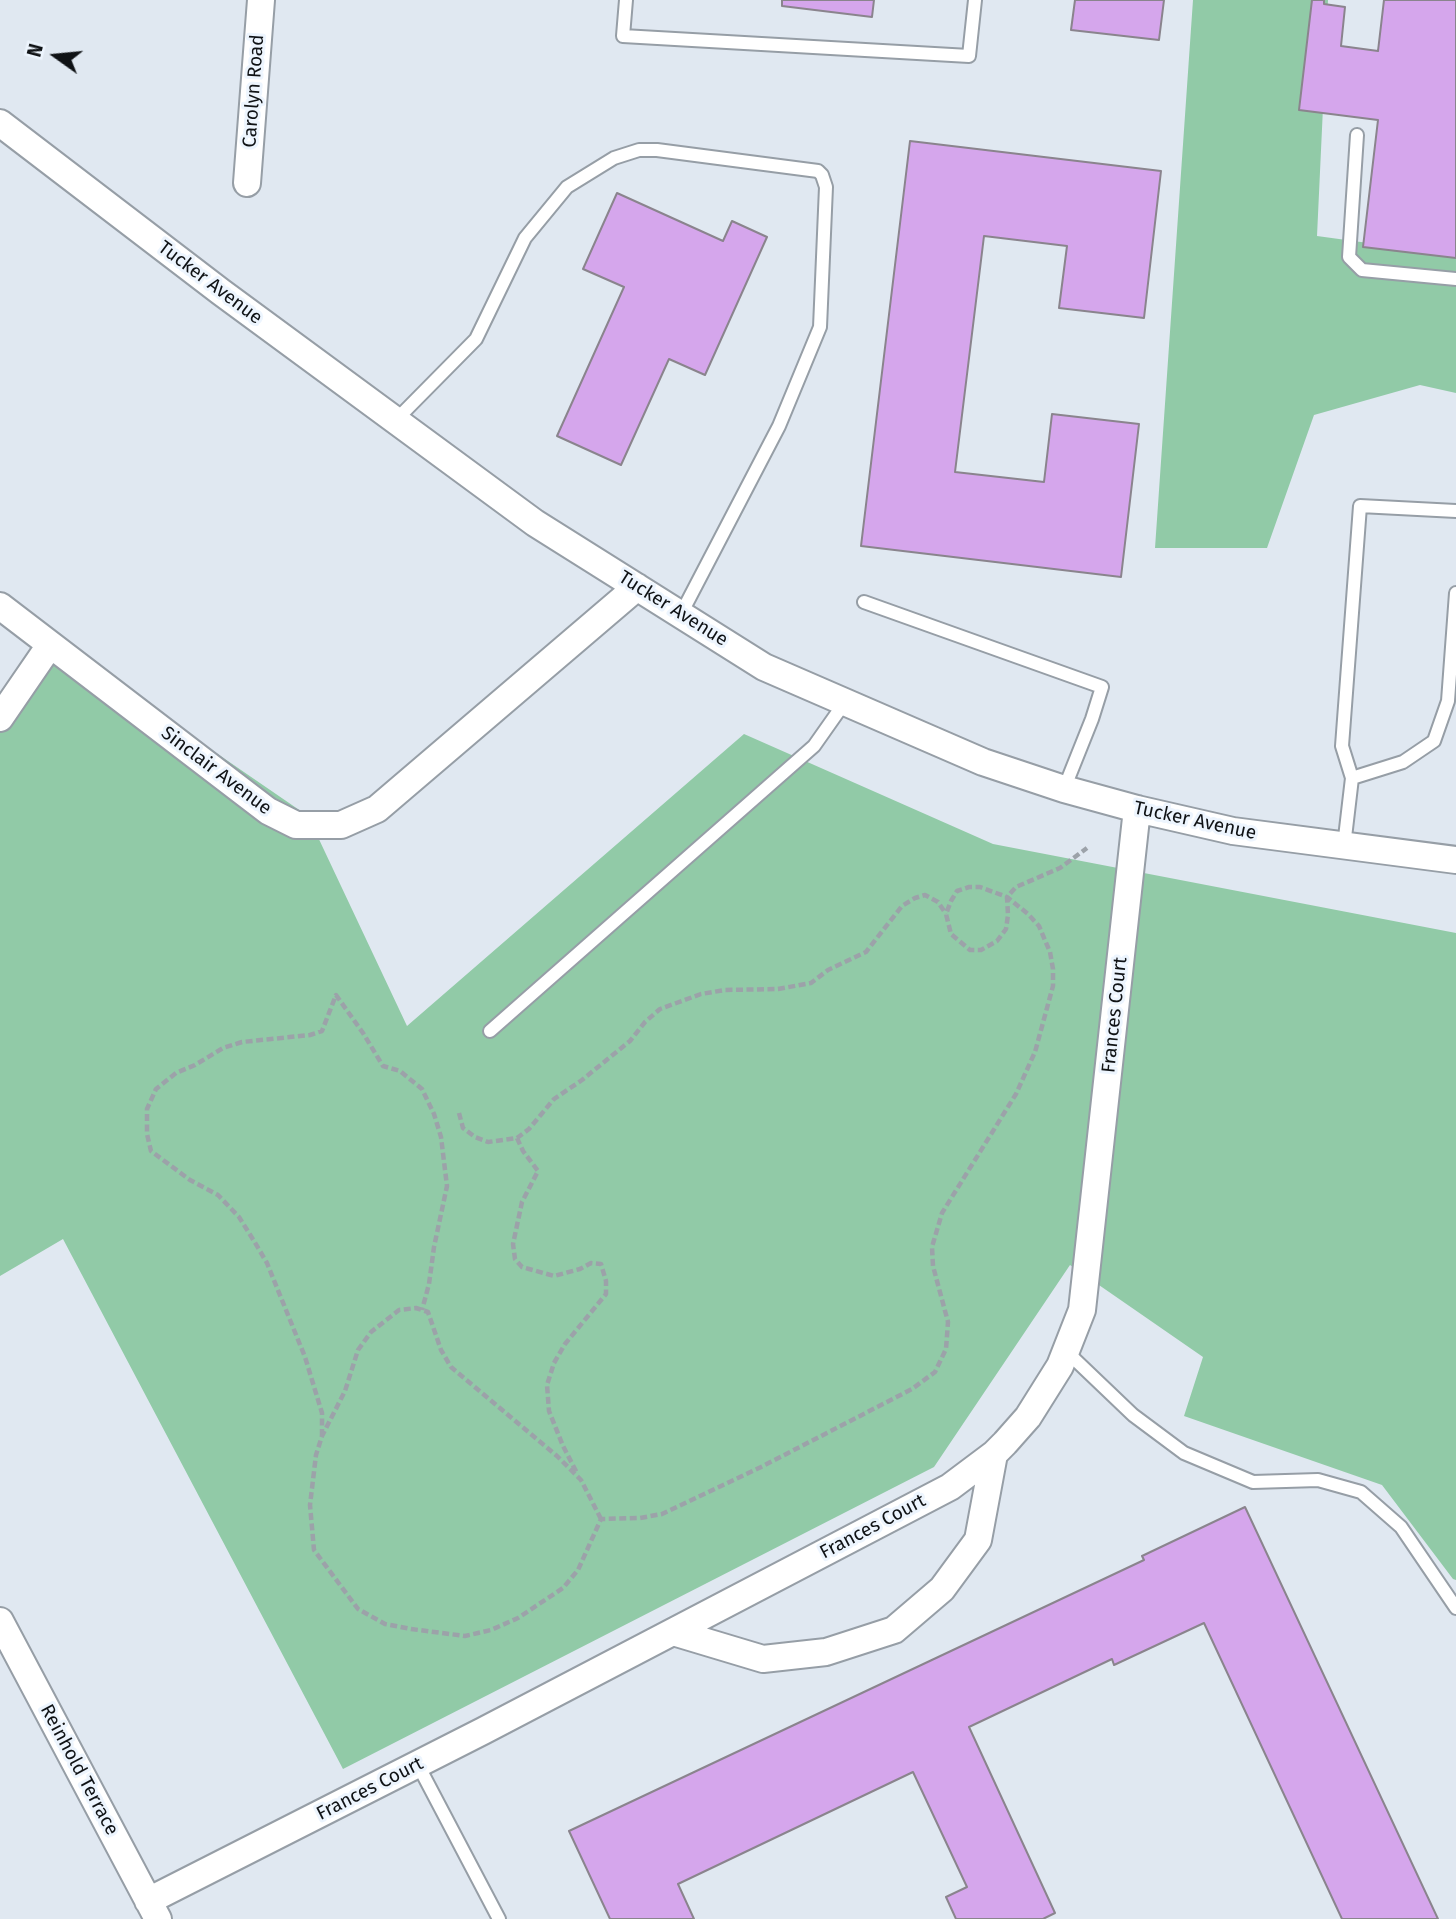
<!DOCTYPE html>
<style>
body{margin:0}
#map{position:relative;width:1456px;height:1919px;overflow:hidden;background:#e0e8f1;font-family:"Fira Sans",sans-serif}
canvas{display:block}
.north{position:absolute;left:21px;top:21px;width:70px;height:70px;-webkit-text-stroke:5px #edf5fe;paint-order:stroke;rotate:285deg;font-size:19px;font-weight:700;line-height:28px;text-align:center;color:#0f1215}
.north::after{content:'';display:block;margin:auto;width:24px;height:32px;background:#0f1215;clip-path:polygon(50% 0,100% 100%,50% 72%,0 100%)}
</style>
<div id="map">
<canvas width="1456" height="1919"></canvas>
<div class="north">N</div>
</div>
<script>
const ctx = document.querySelector('canvas').getContext('2d');
ctx.lineJoin = 'round';
function paint(path, color) { ctx.fillStyle = color; ctx.fill(path, 'evenodd'); }
const poly = rows => new Path2D(rows.map(r => 'M' + r).join(''));
function stroke(path, color, width, dash) { ctx.strokeStyle = color; ctx.lineWidth = width; ctx.lineCap = dash ? 'butt' : 'round'; ctx.setLineDash(dash || []); ctx.stroke(path); }
function label(font, color, halo, rows, align = 'center') {
  ctx.font = font + ' "Fira Sans",sans-serif'; ctx.lineWidth = 6; ctx.setLineDash([]); ctx.textBaseline = 'middle'; ctx.strokeStyle = halo; ctx.fillStyle = color; for (const [text, x, y, turn = 0] of rows) {
    ctx.save(); ctx.translate(x, y); ctx.rotate((+turn || 0) * Math.PI / 180); ctx.textAlign = isNaN(turn) ? turn : align; if (halo) ctx.strokeText(text, 0, 0); ctx.fillText(text, 0, 0); ctx.restore();
  }
}
const green = poly([
 [1193,0,1328,0,1317,236,1456,255,1456,393,1420,385,1314,415,1267,548,1155,548],
 [56,643,308,816,407,1026,744,734,993,844,1456,933,1456,1580,1453,1579,1382,1485,1184,1416,1203,1357,1070,1265,934,1467,343,1769,63,1239,0,1276,0,695]
]);
const building = poly([
 [782,0,874,0,872,17,782,6,782,0],
 [1075,0,1164,0,1159,40,1071,30,1075,0],
 [1312,0,1324,0,1324,4,1345,7,1341,46,1378,51,1384,0,1456,0,1456,258,1363,247,1378,120,1299,110,1312,0],
 [910,141,1161,171,1144,318,1059,308,1067,246,984,236,955,472,1044,482,1052,414,1139,424,1121,577,861,546,910,141],
 [617,193,723,241,732,221,767,237,705,375,669,359,621,465,557,436,624,287,583,269,617,193],
 [1245,1507,1438,1919,1342,1919,1204,1623,1114,1665,1112,1659,969,1727,1055,1913,1043,1919,956,1919,946,1897,967,1887,913,1772,678,1884,694,1919,610,1919,569,1831,1144,1560,1142,1556,1245,1507]
]);
const path = poly([
 [459,1113,463,1128,475,1137,488,1142,517,1138,529,1129,554,1099,582,1080,630,1041,645,1022,660,1009,701,994,725,990,778,989,811,983,828,970,866,952,902,906,915,898,925,895,938,902,946,914],
 [517,1138,523,1151,538,1171,522,1202,513,1244,515,1259,522,1267,554,1276,580,1269,591,1263,601,1264,606,1281,606,1294,565,1344,554,1363,547,1385,549,1411,563,1446,577,1473],
 [322,1436,322,1413,305,1357,267,1263,254,1241,239,1217,218,1195,190,1180,151,1151,147,1134,147,1109,156,1089,176,1073,195,1065,223,1048,242,1042,310,1035,322,1031,336,995,363,1033,383,1066,400,1071,422,1089,434,1114,441,1137,447,1186,434,1247,429,1284,422,1310],
 [601,1519,581,1480,557,1456,451,1367,441,1350,428,1312,416,1308,399,1310,371,1332,358,1350,345,1391,322,1436,316,1455,310,1505,314,1550,358,1609,385,1624,411,1629,465,1636,491,1630,518,1618,563,1588,578,1570,601,1519,640,1518,662,1514,763,1466,912,1389,935,1372,946,1349,948,1322,933,1266,932,1247,942,1213,1016,1094,1035,1052,1053,986,1053,969,1050,952,1039,926,1028,914,1007,897,980,887,969,887,957,891,951,901,946,914,951,934,970,950,981,950,997,941,1006,929,1008,915,1007,897,1016,887,1060,868,1087,848]
]);
const lane = poly([
 [626,0,623,36,969,56,975,0],
 [1357,135,1349,257,1362,270,1456,279],
 [395,421,476,339,525,238,567,187,614,158,639,150,657,150,818,171,822,175,826,187,820,327,779,426,681,614],
 [864,602,1102,687,1092,719,1064,789],
 [1352,778,1403,762,1434,741,1448,701,1456,593],
 [1344,846,1352,778,1342,746,1360,506,1456,511],
 [490,1031,814,746,845,702],
 [1066,1351,1133,1415,1184,1453,1253,1482,1318,1480,1361,1492,1401,1527,1456,1608],
 [418,1765,499,1919]
]);
const street = poly([
 [0,123,221,292,535,523,764,667,983,762,1064,789,1137,809,1233,831,1456,860],
 [247,183,261,0],
 [0,606,268,811,296,825,341,825,377,809,637,587],
 [0,718,50,645],
 [0,1621,158,1919],
 [673,1632,763,1659,826,1652,894,1630,942,1589,978,1540,994,1454],
 [148,1901,483,1731,950,1487,994,1454,1005,1443,1028,1417,1060,1366,1082,1310,1137,809]
]);
const streetNames = [
 ["Carolyn Road",254,91,-86],
 ["Tucker Avenue",210,283,37],
 ["Tucker Avenue",673,609,32],
 ["Sinclair Avenue",216,771,37],
 ["Tucker Avenue",1195,821,12],
 ["Frances Court",1115,1015,-84],
 ["Frances Court",873,1527,-28],
 ["Reinhold Terrace",79,1770,62],
 ["Frances Court",370,1789,-27]
];
paint(green, '#91caa7');
paint(building, '#d5a6ec');
stroke(building, '#8a848d', 2);
stroke(lane, '#969ea6', 16);
stroke(street, '#969ea6', 30);
stroke(path, '#9ca2a9', 4.5, [7, 3.5]);
stroke(lane, '#fff', 12);
stroke(street, '#fff', 26);
label('19px', '#0f1215', '#edf5fe', streetNames);
</script>
